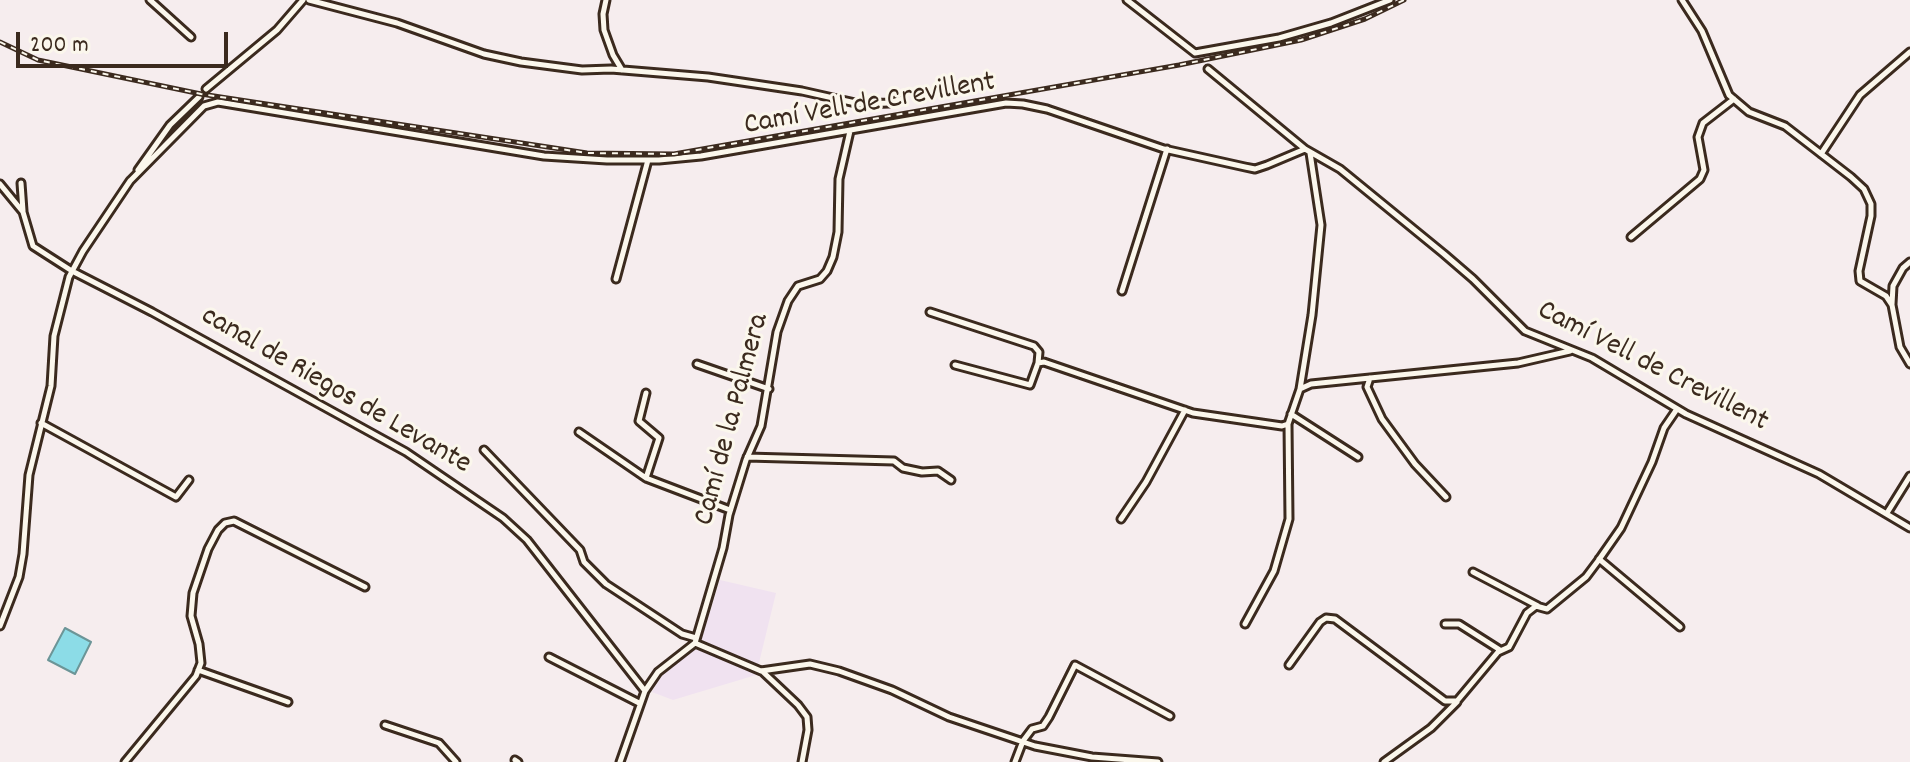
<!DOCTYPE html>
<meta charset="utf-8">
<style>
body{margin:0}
#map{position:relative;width:1910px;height:762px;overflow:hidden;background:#f6edee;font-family:Dekko,sans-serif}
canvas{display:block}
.scale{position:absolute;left:16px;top:32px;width:212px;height:36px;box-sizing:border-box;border:4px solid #3b2a1e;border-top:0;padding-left:10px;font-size:24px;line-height:28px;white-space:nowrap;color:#3b2a1e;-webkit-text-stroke:6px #fbf7ec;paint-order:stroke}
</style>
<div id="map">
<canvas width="1910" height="762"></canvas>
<div class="scale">200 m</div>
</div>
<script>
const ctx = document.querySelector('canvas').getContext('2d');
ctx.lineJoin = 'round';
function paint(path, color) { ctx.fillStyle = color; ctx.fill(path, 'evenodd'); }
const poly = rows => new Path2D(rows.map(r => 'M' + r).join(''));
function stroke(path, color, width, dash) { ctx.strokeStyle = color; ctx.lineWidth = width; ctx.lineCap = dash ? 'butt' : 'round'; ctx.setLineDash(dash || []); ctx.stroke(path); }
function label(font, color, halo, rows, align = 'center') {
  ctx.font = font + ' Dekko,sans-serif'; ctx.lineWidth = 6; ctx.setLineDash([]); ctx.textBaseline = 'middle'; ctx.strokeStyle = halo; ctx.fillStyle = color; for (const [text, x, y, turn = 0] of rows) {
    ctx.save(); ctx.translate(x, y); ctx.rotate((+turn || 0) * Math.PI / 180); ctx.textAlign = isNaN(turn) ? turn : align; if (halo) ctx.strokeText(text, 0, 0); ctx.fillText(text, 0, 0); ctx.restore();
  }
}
const built = poly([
 [720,580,776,593,756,675,673,700,652,692,664,672,701,641]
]);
const water = poly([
 [65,628,91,642,75,674,48,660,65,628]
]);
const minor = poly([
 [150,0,191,37],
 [309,0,397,23,484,54,521,62,582,70,611,69,708,77,802,91,860,104,889,103,902,99],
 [606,0,603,14,604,30,613,55,622,70],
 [1127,0,1195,53,1279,38,1331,23,1390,0],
 [1682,0,1702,31,1729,95,1749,112,1785,126,1851,177,1864,189,1871,204,1871,216,1859,271,1860,281,1886,296,1892,305,1900,347,1910,364],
 [1208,69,1305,149],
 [206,89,277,30,303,0],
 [1821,154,1860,95,1910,52],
 [138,170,170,125,199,97],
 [130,181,204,106,218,102,544,156,607,160,659,160,701,156,1006,103,1023,104,1047,109,1164,149,1245,167,1255,169,1267,165,1305,149,1340,169,1444,254,1473,279,1525,331,1592,358,1686,414,1819,474,1910,528],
 [21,183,23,211],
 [0,184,23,212,33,246,47,255,72,271,152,312,406,452,503,518,527,540,645,691],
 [1631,237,1700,179,1704,170,1698,137,1703,123,1734,99],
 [616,279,648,160],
 [1122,291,1167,149],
 [1892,304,1893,286,1903,268,1910,262],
 [930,312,1034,346,1039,352,1038,363],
 [697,364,769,389],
 [955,365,1030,385,1038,363,1044,362,1193,413,1282,426,1288,424,1300,389,1311,384,1518,363,1570,351],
 [1370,378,1367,387,1382,419,1415,464,1446,497],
 [1300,389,1312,315,1321,225,1310,153],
 [1291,414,1358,457],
 [41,423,176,497,189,480],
 [579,432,646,478,730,510],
 [484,450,580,550,584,562,606,584,682,634,696,638],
 [747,457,894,461,903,468,922,472,938,471,951,480],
 [646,478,659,438,639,421,646,393],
 [1887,513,1910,476],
 [1121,519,1146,482,1185,410],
 [1599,559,1680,627],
 [1473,572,1538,606],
 [1245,624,1274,571,1289,519,1288,424],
 [1445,624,1459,624,1500,650],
 [0,626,19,577,23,554,29,475,51,386,54,336,69,277,83,251,130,181],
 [695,643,761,671,810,664,839,671,892,690,949,717,1035,746,1092,757,1158,762],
 [549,657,639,703],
 [1289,665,1320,622,1326,618,1335,619,1445,701,1457,701,1498,652,1509,647,1527,613,1536,606,1547,609,1586,577,1598,561,1621,528,1652,462,1664,428,1677,409],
 [198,670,288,702],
 [762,671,798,705,807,717,808,730,802,762],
 [385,725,439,743,456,762],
 [515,760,518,762],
 [125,762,196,676,201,663,199,644,191,616,193,593,208,549,218,530,225,523,234,521,365,587],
 [620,762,645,691,658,672,695,643,723,548,729,515,746,460,761,426,777,332,788,301,798,286,820,279,827,271,833,257,838,232,839,179,850,131],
 [1015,762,1023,741,1032,729,1043,726,1049,717,1075,665,1170,716],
 [1384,762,1431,728,1457,702]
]);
const rail = poly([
 [0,42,38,60,201,94,587,153,674,154,1179,65,1301,40,1365,19,1404,0]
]);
const streetNames = [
 ["Camí Vell de Crevillent",870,106,-10],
 ["Camí Vell de Crevillent",1652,368,27],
 ["canal de Riegos de Levante",335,392,30],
 ["Camí de la Palmera",734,420,-75]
];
paint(built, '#f0e2f0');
paint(water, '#8cdce7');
stroke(water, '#6c9597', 2);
stroke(minor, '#3b2a1e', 11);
stroke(minor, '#fbf7ec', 5);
stroke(rail, '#3b2a1e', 5);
stroke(rail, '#fbf7ec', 2, [6]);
label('30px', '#3b2a1e', '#fbf7ec', streetNames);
</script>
